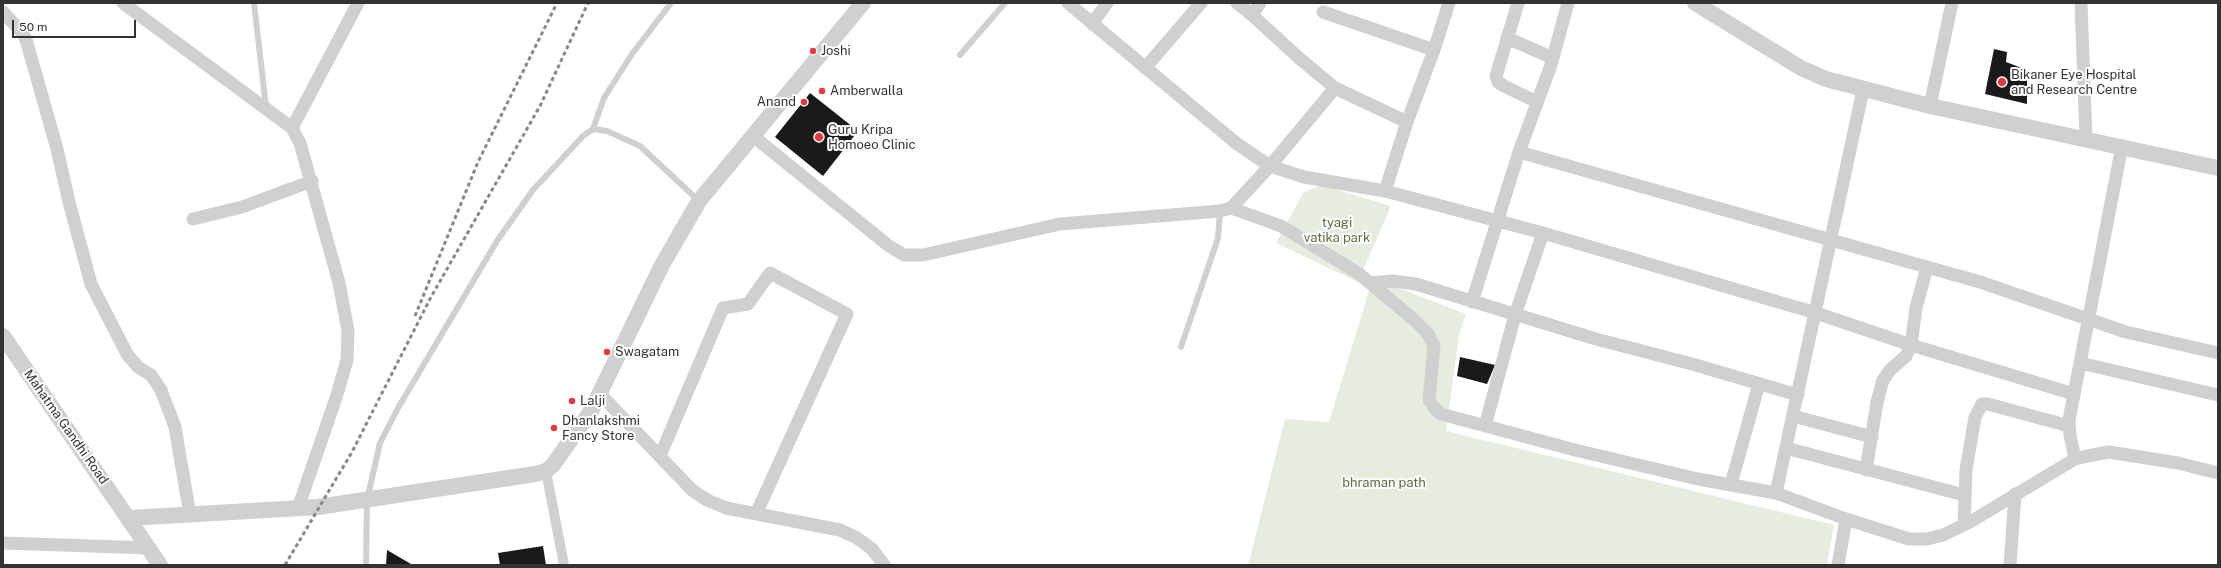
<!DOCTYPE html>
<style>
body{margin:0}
#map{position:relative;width:2221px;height:568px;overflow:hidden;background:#fff;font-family:"Public Sans",sans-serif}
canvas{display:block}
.frame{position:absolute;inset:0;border:4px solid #333;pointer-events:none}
.scale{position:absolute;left:12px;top:20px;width:124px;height:18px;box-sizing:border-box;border:2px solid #333;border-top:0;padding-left:5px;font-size:12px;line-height:14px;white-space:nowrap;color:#333;-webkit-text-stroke:3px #fff;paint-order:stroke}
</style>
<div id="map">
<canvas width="2221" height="568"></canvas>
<div class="frame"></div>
<div class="scale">50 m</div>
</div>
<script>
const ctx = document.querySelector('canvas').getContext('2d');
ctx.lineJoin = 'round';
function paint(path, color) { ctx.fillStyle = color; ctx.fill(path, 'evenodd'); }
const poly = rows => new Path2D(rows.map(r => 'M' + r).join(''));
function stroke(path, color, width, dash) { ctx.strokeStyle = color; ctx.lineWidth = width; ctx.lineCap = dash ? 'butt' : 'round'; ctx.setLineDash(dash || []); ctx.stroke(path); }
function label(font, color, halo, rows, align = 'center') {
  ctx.font = font + ' "Public Sans",sans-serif'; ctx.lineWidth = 4; ctx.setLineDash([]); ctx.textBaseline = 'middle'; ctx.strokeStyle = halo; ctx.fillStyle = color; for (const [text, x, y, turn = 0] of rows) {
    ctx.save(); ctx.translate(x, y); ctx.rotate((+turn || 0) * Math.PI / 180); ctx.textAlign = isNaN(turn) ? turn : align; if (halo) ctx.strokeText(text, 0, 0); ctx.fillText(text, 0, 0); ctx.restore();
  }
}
const green = poly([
 [1321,185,1391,206,1358,282,1276,243,1303,193],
 [1372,281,1383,282,1466,314,1459,335,1446,431,1834,525,1827,565,1248,565,1285,419,1329,422]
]);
const building = poly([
 [1994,49,2007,52,2006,62,2027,70,2027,104,1985,94],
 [810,93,858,131,823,176,775,137],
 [1460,357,1495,365,1487,384,1457,376],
 [543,546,546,565,500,565,498,553],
 [387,550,411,564,411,565,386,565]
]);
const service = poly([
 [254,3,266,107],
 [960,55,1005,3],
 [593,129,604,98,632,54,671,3],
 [1181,347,1218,238,1220,211],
 [366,565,367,500,380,443,398,408,497,241,533,190,583,136,593,129,607,131,640,146,699,201]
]);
const pedestrian = poly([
 [546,471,564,565]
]);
const minor = poly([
 [123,3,292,128,300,143,339,283,348,331,347,360,336,398,298,508],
 [1068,3,1236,143,1270,166,1304,177,1385,191],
 [1237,3,1252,15],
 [1260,3,1252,15,1299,58,1335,88,1407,122],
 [1449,3,1434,50,1407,122,1385,191,1543,233,1816,313,1911,345,2074,394],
 [1518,3,1496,76,1498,82,1504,86,1537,102],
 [2081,3,2086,138],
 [3,12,24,35,27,43,57,149,69,202,91,284,127,354,138,367,151,375,161,390,175,427,190,515],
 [1323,12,1434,50],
 [1092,24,1107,3],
 [1507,38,1553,58],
 [1145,68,1201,3],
 [1930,106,1952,3],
 [292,128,358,3],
 [753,136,889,246,904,255,923,255,1060,224,1220,211,1231,208,1270,166,1335,88],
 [1519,152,1980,282,2126,332,2218,353],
 [1231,208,1281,226,1358,273,1411,317,1428,334,1434,346,1429,400,1436,410,1441,414,1575,450,1698,479,1776,493,1846,519,1909,539,1927,539,1943,535,1970,522,2075,459,2087,456,2109,452,2178,463,2218,473],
 [193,219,242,207,312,181],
 [1370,283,1393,281,1416,284,1596,339,1692,364,1798,395],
 [1472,302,1519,152,1551,65,1568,3],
 [2080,363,2218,395],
 [600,394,692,490,707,500,726,508,840,530,857,538,872,549,884,565],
 [1793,416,1872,437],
 [1485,426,1515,315,1543,233],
 [1786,448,1964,495],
 [660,456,723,308,748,304,770,273,847,314,756,514],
 [2075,459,2070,435,2069,420,2122,146],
 [1866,470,1877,402,1883,380,1890,370,1906,356,1911,345,1916,308,1927,267],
 [1731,484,1759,384],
 [1776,493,1863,90],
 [1964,525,1966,470,1975,417,1982,404,1988,404,2069,426],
 [3,543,149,548],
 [1838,565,1846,519],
 [2010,565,2015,494]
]);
const tertiary = poly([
 [1695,3,1801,68,1826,79,1930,106,2218,168],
 [3,336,160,565],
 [129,518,318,507,535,474,546,471,553,465,591,411,662,265,699,201,863,3]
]);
const rail = poly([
 [415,316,478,162,557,3],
 [285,565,352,452,431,297,540,106,588,3]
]);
const markers = [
 [813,51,4,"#e63946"],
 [2002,82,5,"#e63946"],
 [822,91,4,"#e63946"],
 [804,102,4,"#e63946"],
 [819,137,5,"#e63946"],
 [607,352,4,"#e63946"],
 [572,401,4,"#e63946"],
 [554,428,4,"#e63946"]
];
const poiNames = [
 ["Joshi",821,51],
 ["Bikaner Eye Hospital",2011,75],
 ["and Research Centre",2011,90],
 ["Amberwalla",830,91],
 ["Anand",796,102,"right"],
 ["Guru Kripa",828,130],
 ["Homoeo Clinic",828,145],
 ["Swagatam",615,352],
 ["Lalji",580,401],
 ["Dhanlakshmi",562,421],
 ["Fancy Store",562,436]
];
const parkNames = [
 ["tyagi",1337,223],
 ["vatika park",1337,238],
 ["bhraman path",1384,483]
];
const streetNames = [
 ["Mahatma Gandhi Road",66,427,55]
];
paint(green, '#e6ecdf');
paint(building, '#1a1a1a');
stroke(service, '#d0d0d0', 6);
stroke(pedestrian, '#d0d0d0', 10);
stroke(minor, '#d0d0d0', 13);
stroke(tertiary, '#d0d0d0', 16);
stroke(rail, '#888', 3, [4, 3]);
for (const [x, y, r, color] of markers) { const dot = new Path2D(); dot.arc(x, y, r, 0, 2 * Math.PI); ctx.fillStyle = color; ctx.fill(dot); stroke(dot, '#fff', 1.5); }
label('13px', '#333', '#fff', poiNames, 'left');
label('13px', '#56703f', '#fff', parkNames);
label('13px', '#333', '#fff', streetNames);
</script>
